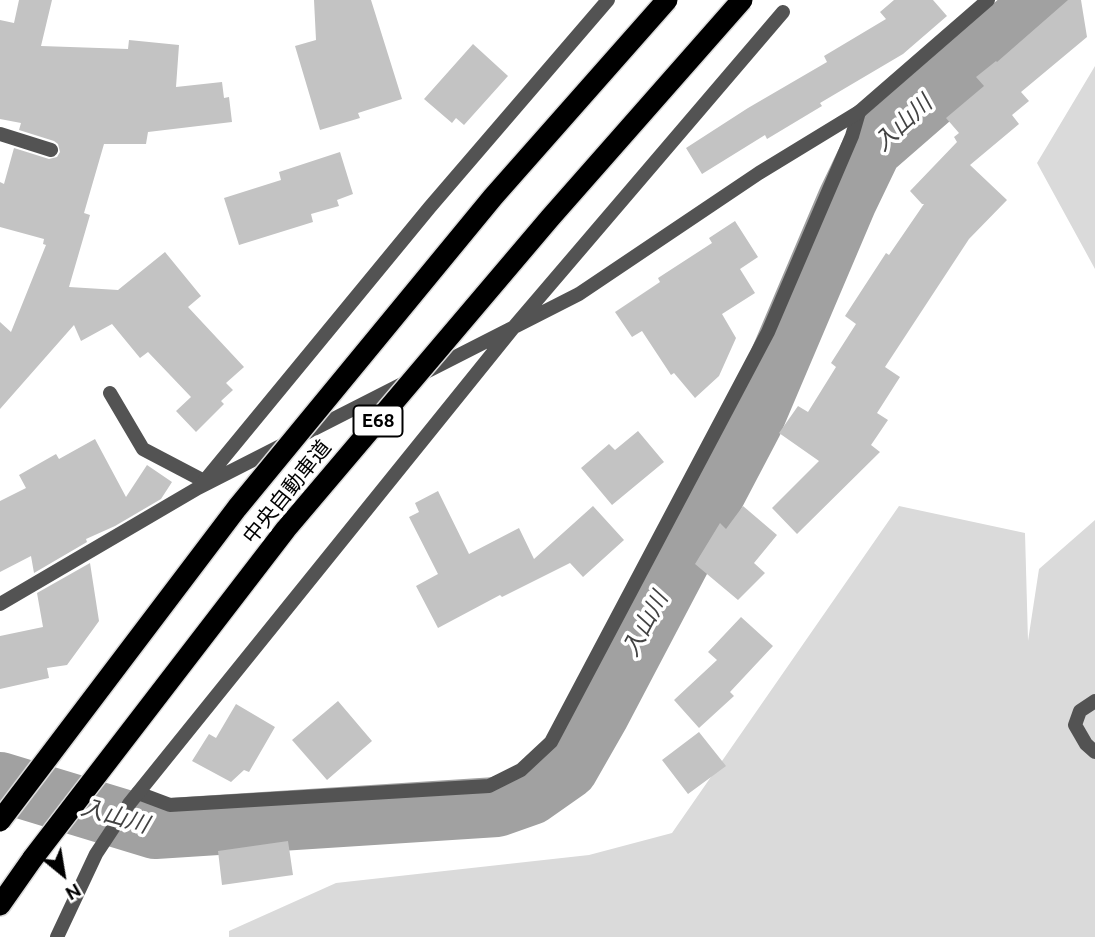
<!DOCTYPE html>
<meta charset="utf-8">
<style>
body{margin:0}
#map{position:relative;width:1095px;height:937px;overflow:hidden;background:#fff;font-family:Ubuntu,sans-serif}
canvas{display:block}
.north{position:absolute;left:28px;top:839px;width:70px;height:70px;-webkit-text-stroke:5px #fff;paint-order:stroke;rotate:150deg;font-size:19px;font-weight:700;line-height:28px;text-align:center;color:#000}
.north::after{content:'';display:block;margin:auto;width:24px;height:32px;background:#000;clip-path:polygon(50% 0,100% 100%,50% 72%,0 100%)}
</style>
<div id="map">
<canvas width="1095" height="937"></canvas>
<div class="north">N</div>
</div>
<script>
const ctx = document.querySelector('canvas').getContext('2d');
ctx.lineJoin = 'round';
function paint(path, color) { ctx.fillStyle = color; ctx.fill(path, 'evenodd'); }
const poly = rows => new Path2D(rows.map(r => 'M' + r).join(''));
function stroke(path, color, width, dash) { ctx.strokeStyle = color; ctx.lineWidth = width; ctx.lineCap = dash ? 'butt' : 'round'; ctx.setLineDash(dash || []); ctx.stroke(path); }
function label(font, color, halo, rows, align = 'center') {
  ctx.font = font + ' Ubuntu,"Noto Sans JP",sans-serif'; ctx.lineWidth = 7; ctx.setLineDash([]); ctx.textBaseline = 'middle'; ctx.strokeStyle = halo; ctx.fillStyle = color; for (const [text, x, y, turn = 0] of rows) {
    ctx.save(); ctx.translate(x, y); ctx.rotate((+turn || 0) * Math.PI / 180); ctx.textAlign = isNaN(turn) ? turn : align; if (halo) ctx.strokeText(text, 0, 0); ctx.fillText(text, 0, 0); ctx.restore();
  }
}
const green = poly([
 [1095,66,1095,269,1037,163],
 [899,506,1025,533,1028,641,1039,569,1095,520,1095,937,229,937,229,931,336,883,589,855,672,833]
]);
const river = poly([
 [0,782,155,829,497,807,531,795,568,769,600,713,753,422,847,201,872,149,1026,15,1039,0]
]);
const building = poly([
 [19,0,52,0,41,46,128,49,129,40,179,45,176,87,222,82,224,98,229,97,232,122,148,132,146,144,104,144,84,213,90,215,69,287,118,290,165,252,201,296,188,307,244,367,226,383,233,390,221,401,224,404,196,432,176,411,191,397,148,352,140,358,112,324,81,341,74,325,0,409,0,322,11,332,46,245,43,244,44,239,0,227,0,182,4,184,14,148,49,159,57,157,60,152,58,144,54,141,19,130,21,123,0,119,0,20,14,23],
 [314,0,371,0,402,99,358,113,360,118,320,130,295,46,316,40],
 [894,0,933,0,947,16,903,54,820,103,822,106,767,139,765,135,702,174,686,148,748,108,827,62,824,56,886,19,880,12],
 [1068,0,1081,0,1087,37,1021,92,1029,101,1012,115,1019,124,970,165,1007,200,969,239,885,367,900,377,877,413,888,420,871,445,880,452,797,534,772,508,819,461,779,433,798,406,808,412,836,367,831,363,856,324,845,316,886,253,889,255,924,204,922,204,910,191,957,142,954,137,959,133,946,118,984,86,976,77,996,61,997,62],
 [473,44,508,76,464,125,456,118,452,123,424,99],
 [340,152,353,194,337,200,339,206,311,214,313,222,239,245,224,198,281,180,279,172],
 [735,221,758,257,740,269,755,293,722,314,736,338,719,376,695,398,674,373,671,375,642,331,632,337,615,312,660,282,658,278,712,243,709,238],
 [638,431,664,462,612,505,581,468,609,444,615,450],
 [95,439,126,497,147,465,172,482,161,499,115,526,86,539,87,542,34,573,31,556,0,572,0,501,26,488,19,475,56,454,59,459],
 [438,491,469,554,519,528,534,559,593,506,624,540,583,577,570,563,502,597,500,595,438,628,416,586,438,574,409,517,419,512,415,503],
 [743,506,777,535,754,563,765,573,738,600,695,564,720,523,726,529],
 [90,563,99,621,94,628,67,665,47,668,49,678,0,689,0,636,43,627,37,593],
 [741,617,773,646,730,692,734,696,699,728,674,700,717,660,708,652],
 [338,701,372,741,327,780,292,740],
 [236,704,275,727,249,772,244,770,231,782,192,761,209,734,216,738],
 [699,732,726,766,688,794,662,760],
 [288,841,293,875,222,885,218,851]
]);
const lane = poly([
 [0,134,51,150],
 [110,393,143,449,204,481],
 [1095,701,1080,711,1075,725,1086,744,1095,752],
 [138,793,170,805,489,786,521,770,551,742,768,332,852,136,859,112]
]);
const street = poly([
 [202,484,430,207,608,0],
 [0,604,198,488,579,294,759,173,859,112,988,0],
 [57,937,96,854,129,804,513,328,783,12]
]);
const highway = poly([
 [0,905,33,858]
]);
const highwayBridge = poly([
 [0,821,237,508,493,197,667,0],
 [33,858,286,529,550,218,742,0]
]);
const shields = [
 [378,421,49]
];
const shieldNames = [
 ["E68",378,421]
];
const streetNames = [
 ["中央自動車道",287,492,-51]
];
const waterNames = [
 ["入山川",903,123,-43],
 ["入山川",645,624,-62],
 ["入山川",115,816,16]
];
paint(green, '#dadada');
stroke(river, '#a1a1a1', 60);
paint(building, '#c3c3c3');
stroke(highway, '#dbdbdb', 24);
stroke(lane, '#535353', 14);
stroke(street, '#535353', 14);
stroke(highway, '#000', 21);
stroke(highwayBridge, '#dbdbdb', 24, []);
stroke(highwayBridge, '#000', 21);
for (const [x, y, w] of shields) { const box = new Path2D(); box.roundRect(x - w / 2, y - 15.5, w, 31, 5); ctx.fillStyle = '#fff'; ctx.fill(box); stroke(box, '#000', 2); }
label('bold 19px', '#000', null, shieldNames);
label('21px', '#000', '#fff', streetNames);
label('italic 23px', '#424242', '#fff', waterNames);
</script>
